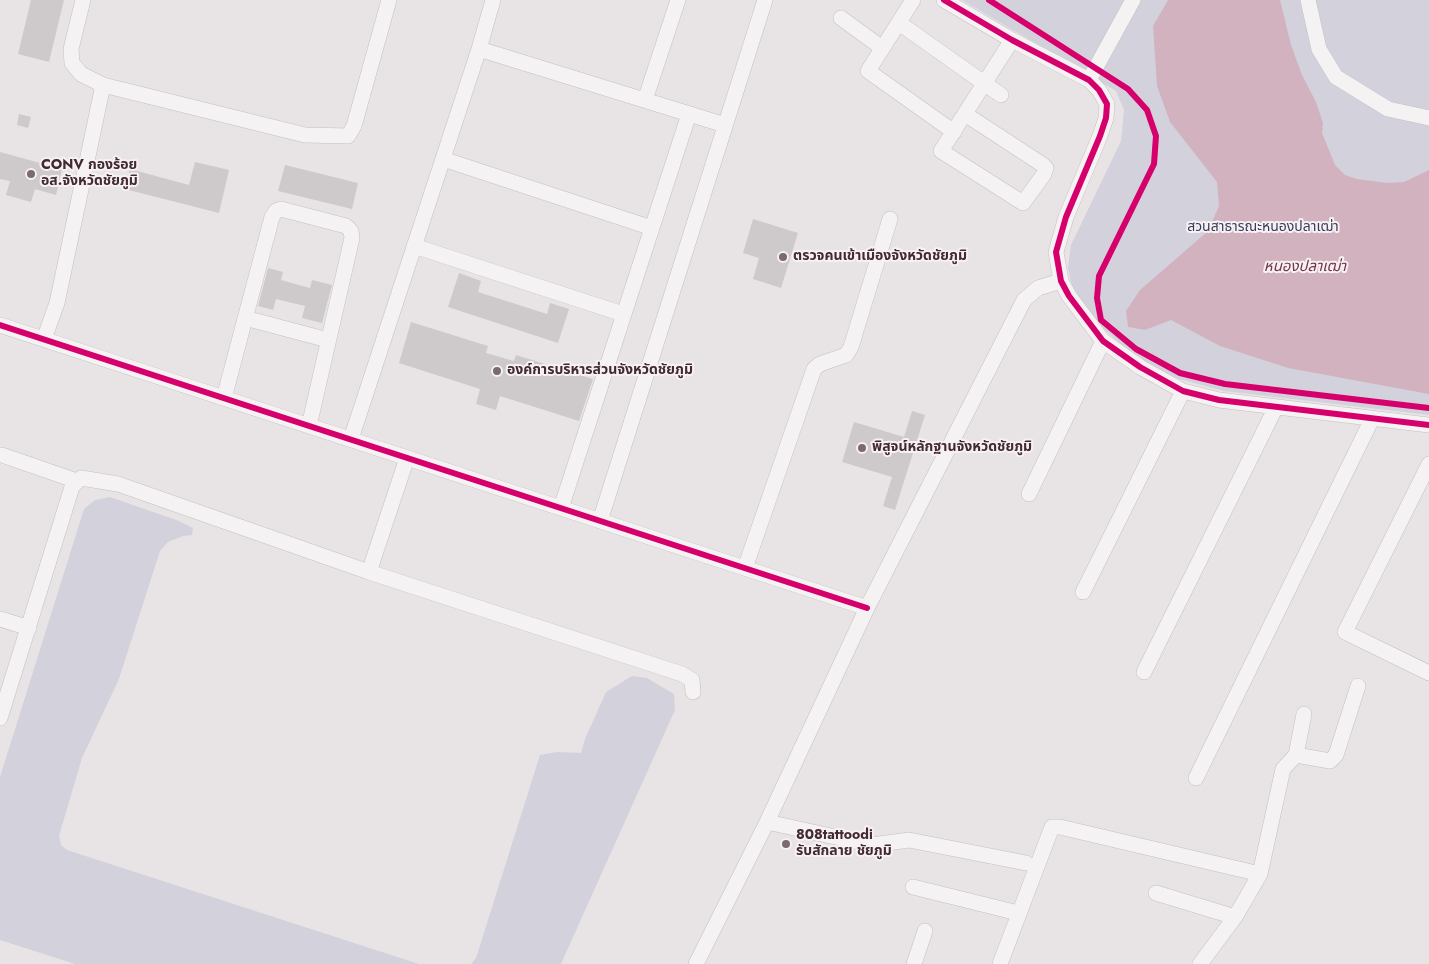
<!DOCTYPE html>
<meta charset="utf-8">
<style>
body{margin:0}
canvas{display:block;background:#e8e3e5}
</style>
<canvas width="1429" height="964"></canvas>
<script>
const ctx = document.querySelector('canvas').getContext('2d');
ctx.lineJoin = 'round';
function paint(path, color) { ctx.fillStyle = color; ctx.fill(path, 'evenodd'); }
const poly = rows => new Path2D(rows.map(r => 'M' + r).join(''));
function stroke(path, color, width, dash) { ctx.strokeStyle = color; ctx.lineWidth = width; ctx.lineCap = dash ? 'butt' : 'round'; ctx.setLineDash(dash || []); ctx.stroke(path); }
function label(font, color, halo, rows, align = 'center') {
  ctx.font = font + ' Jost,"Noto Sans Thai",sans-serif'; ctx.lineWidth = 4; ctx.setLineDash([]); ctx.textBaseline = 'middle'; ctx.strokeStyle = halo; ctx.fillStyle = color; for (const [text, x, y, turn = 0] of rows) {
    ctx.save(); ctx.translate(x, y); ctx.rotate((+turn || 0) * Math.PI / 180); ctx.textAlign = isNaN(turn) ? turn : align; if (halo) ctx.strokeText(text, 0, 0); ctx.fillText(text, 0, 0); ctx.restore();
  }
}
const green = poly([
 [962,0,1429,0,1429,415,1224,391,1179,379,1133,355,1096,322,1072,286,1068,268,1071,245,1121,141,1124,110,1116,91],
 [110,497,179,521,193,528,192,535,183,536,168,542,160,551,119,679,82,758,59,836,61,845,67,850,419,964,75,964,0,940,0,777,84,509,95,500],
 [632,676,647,678,674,694,675,710,561,964,471,964,476,958,540,755,557,752,581,753,585,739,606,692]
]);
const water = poly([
 [1168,0,1280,0,1291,45,1302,75,1316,102,1323,123,1322,133,1335,165,1345,175,1357,179,1387,183,1404,182,1429,170,1429,394,1288,368,1220,346,1171,320,1145,330,1128,327,1126,311,1140,290,1208,231,1219,206,1217,182,1170,122,1157,86,1153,26]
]);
const building = poly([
 [31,0,64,0,49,62,18,54],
 [19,114,31,117,28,128,17,125],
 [0,152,62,169,56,195,35,189,31,202,6,195,10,181,0,179],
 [195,162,229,170,219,213,125,189,130,169,189,185],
 [285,165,358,183,352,209,278,191],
 [753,219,798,233,781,288,753,279,759,258,743,253],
 [268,268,283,272,281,280,310,288,312,280,332,285,322,323,302,318,305,306,276,299,273,310,258,306],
 [459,273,481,281,478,292,547,314,550,303,569,309,558,343,448,307],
 [411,322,488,346,486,353,514,361,516,355,593,379,579,421,500,396,496,410,476,404,480,389,399,363],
 [912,411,925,415,895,510,883,506,892,477,842,462,854,422,904,437]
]);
const minor = poly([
 [913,0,868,71,954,132],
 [944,0,1012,40,1089,80,1099,90,1107,104,1106,118,1100,136,1066,217,1056,252,1061,281,1069,296,1103,341,1140,367,1183,391,1219,400,1429,425],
 [1308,0,1319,49,1336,77,1388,109,1429,118],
 [841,18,882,48],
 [899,23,1001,95],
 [479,49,493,0],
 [1089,80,1133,0],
 [103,85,305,135,348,136,354,126,389,0],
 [645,100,678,0],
 [965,114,1043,165,1046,168,1044,174,1023,203,941,151,1012,40],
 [443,159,652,228],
 [414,246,623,314],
 [245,318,328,340],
 [0,325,867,608],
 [44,339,57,303,103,85,81,74,72,63,71,49,83,0],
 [224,398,272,217,276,211,281,209,346,226,351,231,352,238,309,426],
 [351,439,479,49,725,125],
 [2,455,77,481],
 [1429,464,1345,632,1429,673],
 [1029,494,1103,341],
 [561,508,689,114],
 [600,521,765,0],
 [745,568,814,369,820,364,846,355,851,347,890,219],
 [369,572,407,458],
 [1083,592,1183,391],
 [0,619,29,628],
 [1144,672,1276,407],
 [0,718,72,487,81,478,118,484,369,572,682,674,692,680,693,692],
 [1296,755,1304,714],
 [1196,778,1372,419],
 [767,822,872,845,909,840,1026,863],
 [913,887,1018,913],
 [1156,893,1235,917],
 [696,964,767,822,867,608,1024,300,1038,288,1061,281],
 [914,964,925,931],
 [1000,964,1052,827,1060,827,1260,874],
 [1200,964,1235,917,1260,874,1283,769,1296,755,1330,761,1336,755,1358,686]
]);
const cycleway = poly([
 [944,0,1012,40,1089,80,1099,90,1107,104,1106,118,1100,136,1066,217,1056,252,1061,281,1069,296,1103,341,1140,367,1183,391,1219,400,1429,425],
 [989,0,1128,89,1147,110,1156,136,1154,164,1099,276,1097,298,1101,320,1136,349,1180,373,1225,384,1429,408],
 [0,325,867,608]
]);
const markers = [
 [31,174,5,"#7b6b6f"],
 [783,257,5,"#7b6b6f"],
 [497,371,5,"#7b6b6f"],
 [862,448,5,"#7b6b6f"],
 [786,844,5,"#7b6b6f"]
];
const poiNames = [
 ["CONV กองร้อย",41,166],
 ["อส.จังหวัดชัยภูมิ",41,182],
 ["ตรวจคนเข้าเมืองจังหวัดชัยภูมิ",793,257],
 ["องค์การบริหารส่วนจังหวัดชัยภูมิ",507,371],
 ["พิสูจน์หลักฐานจังหวัดชัยภูมิ",872,448],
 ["808tattoodi",796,836],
 ["รับสักลาย ชัยภูมิ",796,852]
];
const parkNames = [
 ["สวนสาธารณะหนองปลาเฒ่า",1263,228]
];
const waterNames = [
 ["หนองปลาเฒ่า",1305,267]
];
paint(green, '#d3d2dc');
paint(water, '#d2b2bf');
paint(building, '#cec9cb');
stroke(minor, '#c4c0c1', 16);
stroke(minor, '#f5f2f3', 15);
stroke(cycleway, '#d6006c', 6);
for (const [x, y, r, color] of markers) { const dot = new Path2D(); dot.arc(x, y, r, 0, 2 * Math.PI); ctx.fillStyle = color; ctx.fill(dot); stroke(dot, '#f7f1f3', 2); }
label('bold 14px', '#412a30', '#f7f1f3', poiNames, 'left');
label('14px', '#373b5d', '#f7f1f3', parkNames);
label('italic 15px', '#75344c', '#f7f1f3', waterNames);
</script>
